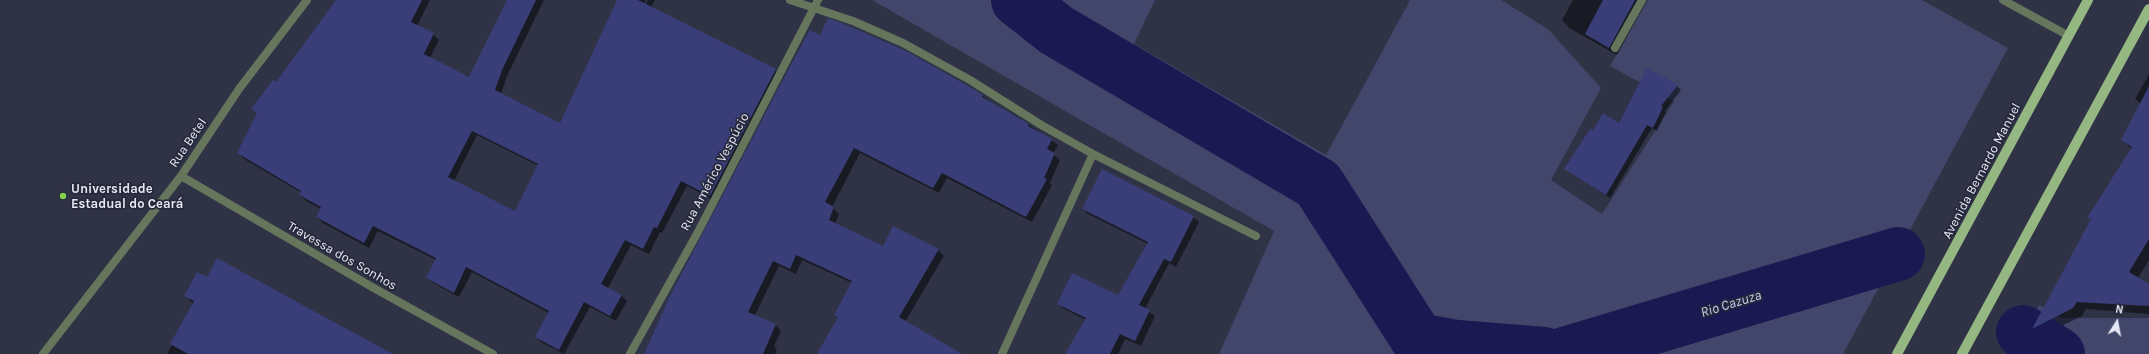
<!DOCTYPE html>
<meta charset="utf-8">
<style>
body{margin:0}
#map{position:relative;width:2149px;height:354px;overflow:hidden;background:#303345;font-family:Karla,sans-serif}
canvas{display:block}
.north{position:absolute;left:2097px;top:302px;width:40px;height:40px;-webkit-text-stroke:3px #26293b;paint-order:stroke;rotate:11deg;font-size:11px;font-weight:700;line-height:16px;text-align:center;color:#e5e7f3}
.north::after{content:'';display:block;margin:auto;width:14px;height:18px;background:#e5e7f3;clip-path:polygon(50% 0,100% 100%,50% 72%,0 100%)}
</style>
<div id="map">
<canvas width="2149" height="354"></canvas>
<div class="north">N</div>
</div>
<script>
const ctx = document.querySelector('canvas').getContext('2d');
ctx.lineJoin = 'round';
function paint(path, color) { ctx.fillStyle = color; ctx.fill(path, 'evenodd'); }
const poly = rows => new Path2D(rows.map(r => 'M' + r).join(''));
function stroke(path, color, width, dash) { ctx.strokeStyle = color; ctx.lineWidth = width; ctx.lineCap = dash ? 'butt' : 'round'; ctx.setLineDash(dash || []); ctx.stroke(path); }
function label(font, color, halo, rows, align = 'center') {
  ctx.font = font + ' Karla,sans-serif'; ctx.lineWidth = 3.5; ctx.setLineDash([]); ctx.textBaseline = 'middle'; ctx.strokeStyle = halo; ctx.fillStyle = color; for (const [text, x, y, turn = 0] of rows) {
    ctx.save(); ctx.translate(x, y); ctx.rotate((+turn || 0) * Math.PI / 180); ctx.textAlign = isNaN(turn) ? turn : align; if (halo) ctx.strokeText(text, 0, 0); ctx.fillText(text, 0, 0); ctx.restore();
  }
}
const green = poly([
 [872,0,1155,0,1134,44,1326,155,1410,0,1501,0,1548,29,1601,88,1551,180,1602,214,1674,101,1610,66,1648,0,1922,0,2008,48,1843,354,1219,354,1274,231],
 [2039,305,2062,318,2149,318,2149,354,2010,354]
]);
const shadow = poly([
 [337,0,430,0,417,26,433,34,439,40,430,58,470,78,508,0,544,0,507,76,501,94,560,124,618,0,646,0,642,8,644,9,648,0,655,0,651,8,775,70,781,76,716,201,687,186,662,233,660,232,649,254,631,245,608,288,621,295,627,301,616,321,590,307,564,354,541,342,536,337,549,313,472,272,459,297,433,283,427,278,436,260,378,231,369,248,323,223,317,217,321,209,306,201,300,195,302,193,244,159,239,153,258,114,252,109,276,83],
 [477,135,539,166,516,212,454,181],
 [1573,0,1646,0,1617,55,1569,28,1562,20],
 [811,32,956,80,983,96,989,102,1028,124,1058,145,1053,154,1060,160,1050,183,1052,185,1032,222,947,178,939,193,860,153,832,207,839,214,835,224,883,247,938,250,944,256,905,322,960,354,818,354,838,318,835,315,852,283,802,260,796,274,779,266,755,315,776,325,781,331,774,346,777,349,775,354,644,354],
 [2149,74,2149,260,2138,278,2149,285,2149,314,2086,309,2082,316,2041,336,2033,329,2091,220,2089,218,2132,149,2122,140,2141,104,2135,99],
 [1677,86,1681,90,1665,111,1666,112,1657,131,1652,128,1610,198,1566,169,1594,132,1619,125],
 [1083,209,1193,217,1199,222,1176,267,1169,263,1145,309,1155,316,1141,346,1125,339,1118,354,1070,354,1086,320,1064,309,1058,304,1118,296,1148,244,1088,214],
 [186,296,391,354,167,354,193,304]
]);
const stream = poly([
 [1411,354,1418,340]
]);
const river = poly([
 [1018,0,1056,30,1318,184,1418,340,1457,347,1544,354],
 [2023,332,2058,354],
 [1564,354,1898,254]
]);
const building = poly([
 [336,0,422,0,411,22,434,33,424,54,469,77,507,0,536,0,502,70,495,90,560,123,617,0,638,0,776,69,710,196,681,181,657,228,654,227,643,249,625,240,601,284,622,295,610,316,584,302,559,350,535,337,549,311,466,267,454,293,426,278,436,258,373,226,364,243,316,217,321,207,299,195,301,191,237,153,257,113,251,109,273,80,276,82],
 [472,131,538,164,515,211,448,177],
 [1603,0,1635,0,1609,48,1585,34],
 [828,18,849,26,906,51,956,79,983,95,982,97,1029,124,1028,126,1052,139,1047,149,1055,153,1044,178,1047,179,1026,217,942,173,933,188,854,148,825,202,834,207,829,220,883,246,893,226,939,249,899,317,962,354,817,354,838,317,834,315,852,281,796,255,790,269,773,261,748,312,776,324,763,354,644,354,670,296,787,72,810,30,820,35],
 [1647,68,1678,85,1661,106,1663,107,1653,128,1647,125,1606,195,1564,169,1590,129,1593,130,1603,113,1619,123],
 [2149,86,2149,239,2129,272,2149,284,2149,306,2077,302,2073,308,2032,329,2091,219,2087,218,2132,147,2121,140],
 [1102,169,1194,216,1171,262,1164,259,1139,305,1150,310,1135,341,1120,334,1110,354,1065,354,1086,318,1057,304,1072,273,1118,295,1148,242,1082,209],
 [217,258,319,314,393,354,188,354,170,344,194,301,184,296,197,272,207,277]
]);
const lane = poly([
 [1615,48,1642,0]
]);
const street = poly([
 [790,0,853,21,903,43,970,80,1043,126,1093,154,1256,236],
 [2003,0,2069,36],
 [181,176,372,287,493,354],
 [43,354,181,176,239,89,307,0],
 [630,354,698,232,818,0],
 [1002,354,1093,154]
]);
const primary = poly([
 [1897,354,2088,0],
 [1962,354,2149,9]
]);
const markers = [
 [63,196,4,"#83d04e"]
];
const streetNames = [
 ["Rua Betel",188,143,-56],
 ["Avenida Bernardo Manuel",1982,171,-62],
 ["Rua Américo Vespúcio",715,172,-62],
 ["Travessa dos Sonhos",342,256,30]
];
const poiNames = [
 ["Universidade",71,189],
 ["Estadual do Ceará",71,204]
];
const waterNames = [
 ["Rio Cazuza",1731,304,-17]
];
paint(green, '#41466a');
paint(shadow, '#0007');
stroke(stream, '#1a1951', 9);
stroke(river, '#1a1951', 54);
paint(building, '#393e79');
stroke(lane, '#66765c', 8);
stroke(street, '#66765c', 8);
stroke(primary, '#95b882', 10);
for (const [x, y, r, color] of markers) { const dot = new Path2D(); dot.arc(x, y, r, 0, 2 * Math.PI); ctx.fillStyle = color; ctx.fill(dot); stroke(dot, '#26293b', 1.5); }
label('13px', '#e5e7f3', '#26293b', streetNames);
label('bold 13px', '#e5e7f3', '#26293b', poiNames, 'left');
label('italic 14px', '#c4cbef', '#26293b', waterNames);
</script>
